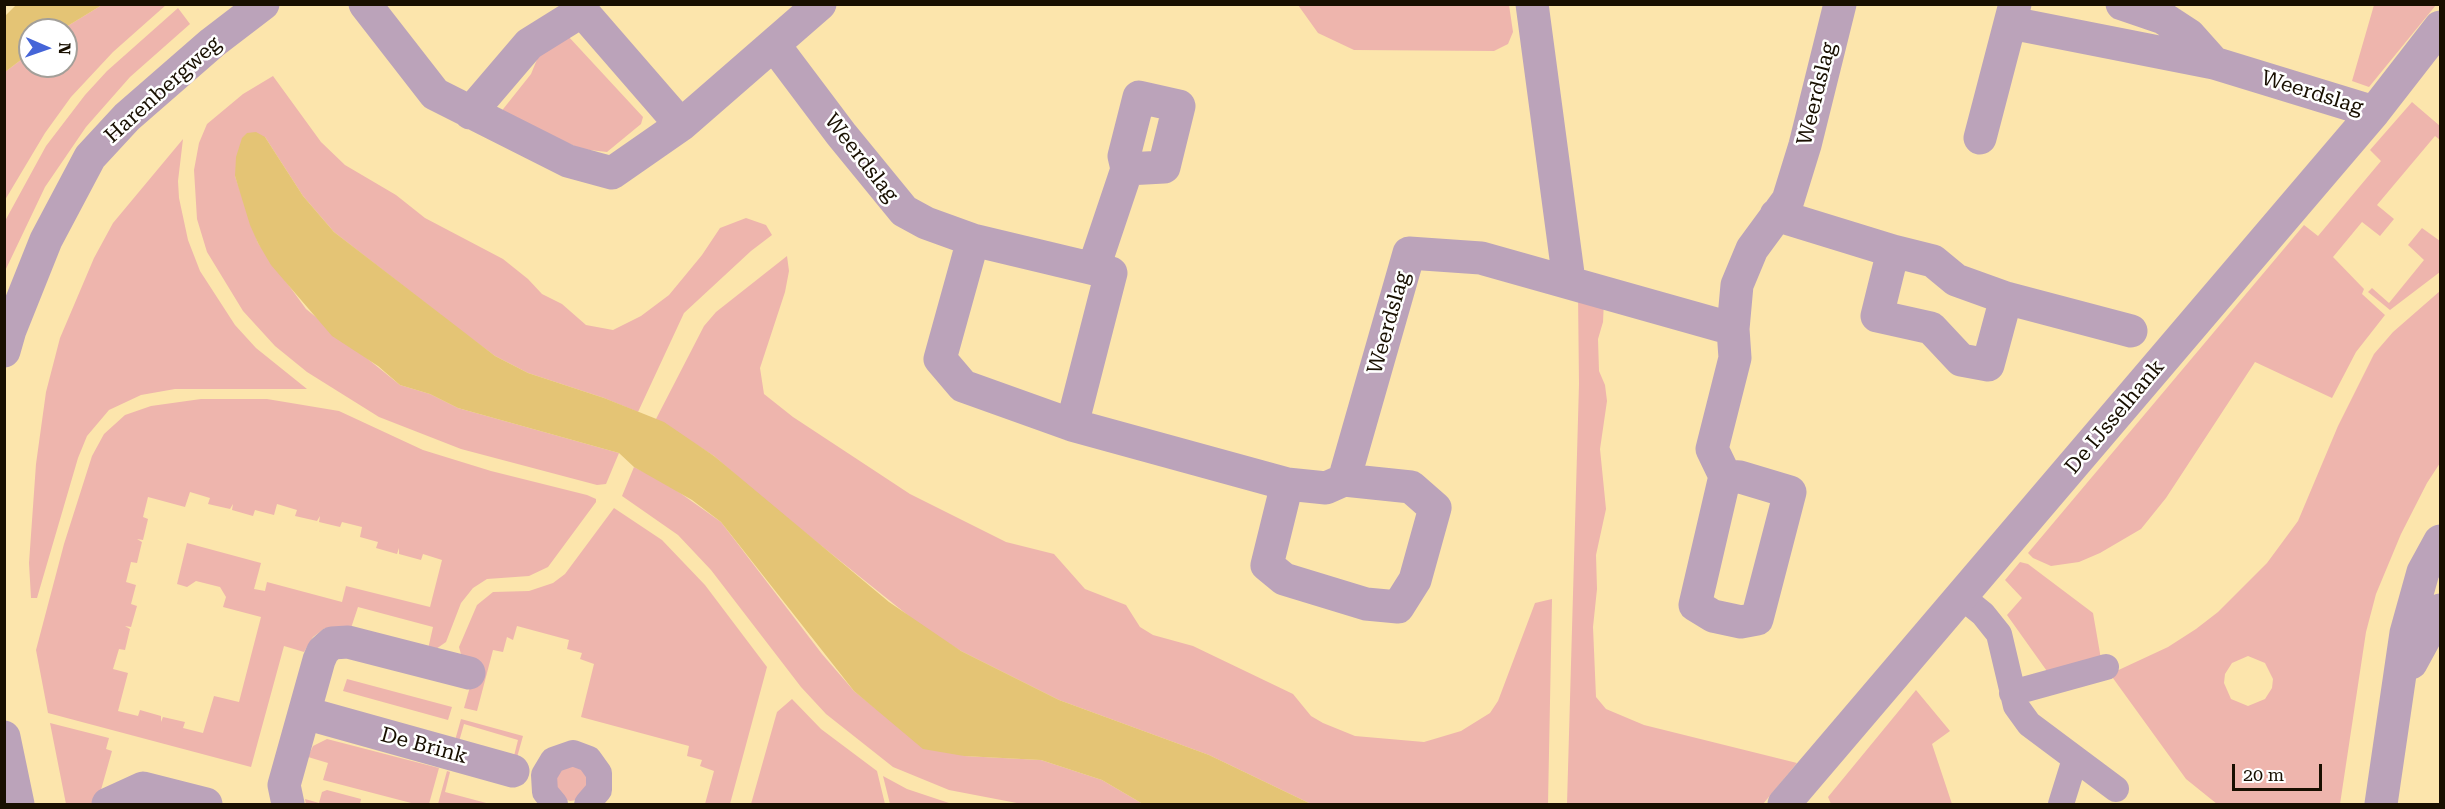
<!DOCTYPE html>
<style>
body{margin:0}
#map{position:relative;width:2445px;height:809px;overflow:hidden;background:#fce5ac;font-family:"Roboto Serif",serif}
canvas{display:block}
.frame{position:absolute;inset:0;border:6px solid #180f00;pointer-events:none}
.north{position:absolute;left:18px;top:18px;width:60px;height:60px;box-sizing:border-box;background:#fff;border:2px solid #a39f99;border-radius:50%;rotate:92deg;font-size:16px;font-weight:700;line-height:24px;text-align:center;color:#180f00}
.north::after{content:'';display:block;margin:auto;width:21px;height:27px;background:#4565d8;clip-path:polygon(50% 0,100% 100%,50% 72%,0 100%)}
.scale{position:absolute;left:2232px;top:764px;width:90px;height:27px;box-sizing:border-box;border:3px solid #180f00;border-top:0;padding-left:8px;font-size:18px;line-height:21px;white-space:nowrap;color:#180f00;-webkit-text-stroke:4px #fff;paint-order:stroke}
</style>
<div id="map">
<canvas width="2445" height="809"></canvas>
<div class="frame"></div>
<div class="north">N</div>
<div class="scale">20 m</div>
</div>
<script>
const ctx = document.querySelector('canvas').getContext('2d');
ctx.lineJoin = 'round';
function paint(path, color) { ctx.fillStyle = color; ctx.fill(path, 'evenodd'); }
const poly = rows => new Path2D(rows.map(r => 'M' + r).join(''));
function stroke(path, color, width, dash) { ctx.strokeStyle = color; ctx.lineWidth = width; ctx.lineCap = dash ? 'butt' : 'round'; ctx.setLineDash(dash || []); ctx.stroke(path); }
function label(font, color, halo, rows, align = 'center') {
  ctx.font = font + ' "Roboto Serif",serif'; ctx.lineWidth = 5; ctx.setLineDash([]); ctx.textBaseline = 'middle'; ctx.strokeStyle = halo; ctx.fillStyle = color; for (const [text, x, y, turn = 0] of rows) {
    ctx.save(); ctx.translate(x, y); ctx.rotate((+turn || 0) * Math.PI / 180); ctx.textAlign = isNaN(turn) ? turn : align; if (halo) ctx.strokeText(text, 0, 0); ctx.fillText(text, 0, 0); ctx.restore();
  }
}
const green = poly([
 [102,5,166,5,113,52,71,97,45,133,5,200,5,72,30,53,30,66,66,66,66,30,61,30],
 [1298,5,1509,5,1513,32,1508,44,1494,51,1354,50,1318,33],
 [2374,5,2436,5,2369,87,2352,81],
 [178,8,190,24,130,77,86,127,45,187,5,271,5,221,46,146,85,95,107,71],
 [568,36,643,117,641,124,607,152,581,149,500,113,531,74,538,57],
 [273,76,321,142,345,165,396,195,425,218,503,259,528,279,542,294,562,304,586,325,613,330,641,316,669,295,702,255,720,228,746,218,766,225,772,235,751,251,684,313,638,412,604,398,528,373,495,356,456,327,334,232,303,196,265,137,235,176,258,243,306,309,400,385,430,394,458,408,619,453,606,484,597,485,461,449,379,417,307,372,275,346,243,311,207,252,197,219,194,170,199,143,207,124,243,94],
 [2412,102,2440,126,2440,140,2435,136,2377,205,2394,219,2380,236,2362,222,2333,257,2364,289,2362,294,2385,315,2356,352,2332,398,2255,362,2166,498,2141,529,2100,553,2079,562,2051,566,2033,558,2028,553,2304,225,2318,236,2381,161,2370,150],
 [183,139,178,181,179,198,188,240,200,271,235,325,256,348,307,389,175,389,141,395,109,410,87,436,78,458,37,598,31,598,29,563,36,464,46,392,60,338,94,258,113,223],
 [2422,228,2440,241,2440,272,2390,310,2368,292,2372,288,2389,303,2424,260,2408,245],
 [787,256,789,271,785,292,760,368,764,394,793,417,910,494,1006,542,1054,554,1085,589,1126,605,1140,627,1153,635,1193,646,1293,694,1311,716,1323,723,1355,736,1424,742,1461,731,1490,713,1498,701,1535,603,1552,599,1548,804,1311,804,1209,755,1059,700,961,651,925,629,768,503,714,456,656,419,704,326,716,312],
 [2440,291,2440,463,2427,483,2401,534,2376,594,2366,632,2340,804,2217,804,2186,779,2110,674,2168,647,2196,629,2218,612,2267,563,2298,521,2338,426,2374,354,2393,332],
 [2248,656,2265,663,2273,679,2272,688,2265,699,2248,706,2231,699,2224,683,2225,674,2232,663],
 [1578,294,1604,301,1603,322,1598,339,1599,371,1605,385,1607,401,1600,449,1606,509,1596,555,1597,589,1593,627,1596,697,1606,709,1644,725,1797,763,1763,804,1567,804,1579,384],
 [201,399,267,399,339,411,423,450,491,471,587,495,596,499,596,502,548,567,529,576,487,579,473,588,461,603,446,642,436,649,428,649,433,627,358,607,351,628,325,628,313,637,304,652,284,646,251,767,48,713,36,650,64,544,92,456,104,434,125,415,151,406],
 [190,492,210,498,208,504,230,509,233,504,232,510,253,516,255,510,274,515,277,504,297,510,295,516,317,521,320,516,319,522,340,527,342,522,362,527,360,537,378,542,376,548,397,554,399,548,399,554,421,560,423,554,442,560,430,607,346,586,342,602,267,582,265,591,254,589,261,563,187,543,177,584,187,587,196,581,220,587,226,597,223,607,261,617,239,702,214,696,203,733,183,728,185,722,163,717,161,722,161,716,140,710,138,716,118,711,128,673,113,669,119,649,125,650,130,629,125,626,131,627,137,606,131,604,136,585,126,582,131,562,137,563,142,542,137,539,143,540,148,519,143,517,148,497,185,507],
 [634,467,666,483,721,522,822,654,854,691,874,707,964,756,1041,760,1102,780,1143,804,1022,804,949,790,893,767,826,714,801,687,711,570,678,535,622,496],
 [614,508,662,540,705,585,767,667,730,804,705,804,714,771,700,766,702,760,687,756,689,746,581,717,594,664,580,659,582,653,567,649,569,640,517,626,513,640,507,637,503,652,493,650,477,711,464,708,477,662,462,658,459,647,477,605,493,592,529,591,553,583,565,574],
 [2020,562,2028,564,2093,613,2101,659,2049,674,2007,615,2022,598,2005,580],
 [347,679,452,707,448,720,343,691],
 [1916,690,1950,731,1932,744,1952,804,1831,804,1828,797],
 [792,699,821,729,877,771,885,804,751,804,777,712],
 [461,719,523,736,516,761,513,760,518,740,464,724,458,745,454,744],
 [50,723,109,738,106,749,112,751,97,804,66,804],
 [327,739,439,768,429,804,415,804,323,780,328,763,308,757,313,746],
 [575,762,591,779,577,800,570,801,558,796,553,774],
 [447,771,450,772,445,792,490,804,438,804],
 [883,776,907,789,952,804,890,804],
 [327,790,361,799,360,804,306,804,305,799,319,803,322,792]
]);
const water = poly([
 [16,5,16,4,102,5,61,30,30,30,30,53,5,72,5,16],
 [256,132,265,137,303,196,334,232,495,356,528,373,604,398,664,422,714,456,889,602,961,651,1059,700,1209,755,1311,804,1143,804,1102,780,1041,760,964,756,923,749,854,691,721,522,692,500,634,467,619,453,458,408,430,394,400,385,378,366,332,336,271,265,258,243,250,225,235,176,236,157,242,138,247,133]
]);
const pedestrian = poly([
 [1962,597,1983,614,1999,634,2016,706,2029,724,2116,789],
 [2012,693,2106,667],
 [555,804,545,792,544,775,553,760,573,753,589,759,599,773,599,790,587,804],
 [2061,804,2075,759]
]);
const minor = poly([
 [365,4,435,94,568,161,612,173,681,125,820,4],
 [1532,4,1569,281],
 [2122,4,2163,18,2189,35,2214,63],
 [2011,23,2214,63,2374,112],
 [774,45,841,134,904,211,926,223,973,240,940,359,963,386,1072,425,1287,484,1326,488,1344,480,1409,253,1481,258,1733,329],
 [470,113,529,44,582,11,681,125],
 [1980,138,2015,4],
 [1776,215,1893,251,1933,261,1956,280,2006,298,2131,331],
 [973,240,1111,273,1072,425],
 [1893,251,1877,316,1931,328,1961,360,1988,365,2006,298],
 [1094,267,1127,169,1164,167,1179,106,1139,97,1124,156,1127,169],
 [1725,476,1740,477,1790,492,1757,619,1741,622,1713,616,1695,605,1725,476,1712,449,1735,358,1733,329,1737,285,1752,249,1788,200,1805,145,1840,4],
 [1287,484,1267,565,1284,579,1366,604,1398,607,1415,580,1435,508,1411,487,1344,480],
 [305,713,513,771],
 [108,804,143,788,206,804],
 [288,804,284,785,319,660,323,651,332,643,348,642,469,673],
 [1784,804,2374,112,2440,27]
]);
const tertiary = poly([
 [4,351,10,330,46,240,90,157,127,117,212,43,263,4],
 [2411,663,2440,610],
 [4,737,18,804],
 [2381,804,2406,633,2423,572,2440,541]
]);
const streetNames = [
 ["Harenbergweg",163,90,-42],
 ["Weerdslag",2312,93,17],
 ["Weerdslag",1817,94,-76],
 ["Weerdslag",861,158,52],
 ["Weerdslag",1389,323,-74],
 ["De IJsselhank",2115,417,-50],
 ["De Brink",424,746,15]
];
paint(green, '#eeb5ad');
paint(water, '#e4c475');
stroke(pedestrian, '#bba3ba', 26);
stroke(minor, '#bba3ba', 33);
stroke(tertiary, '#bba3ba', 33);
label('21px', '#180f00', '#fff', streetNames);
</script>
